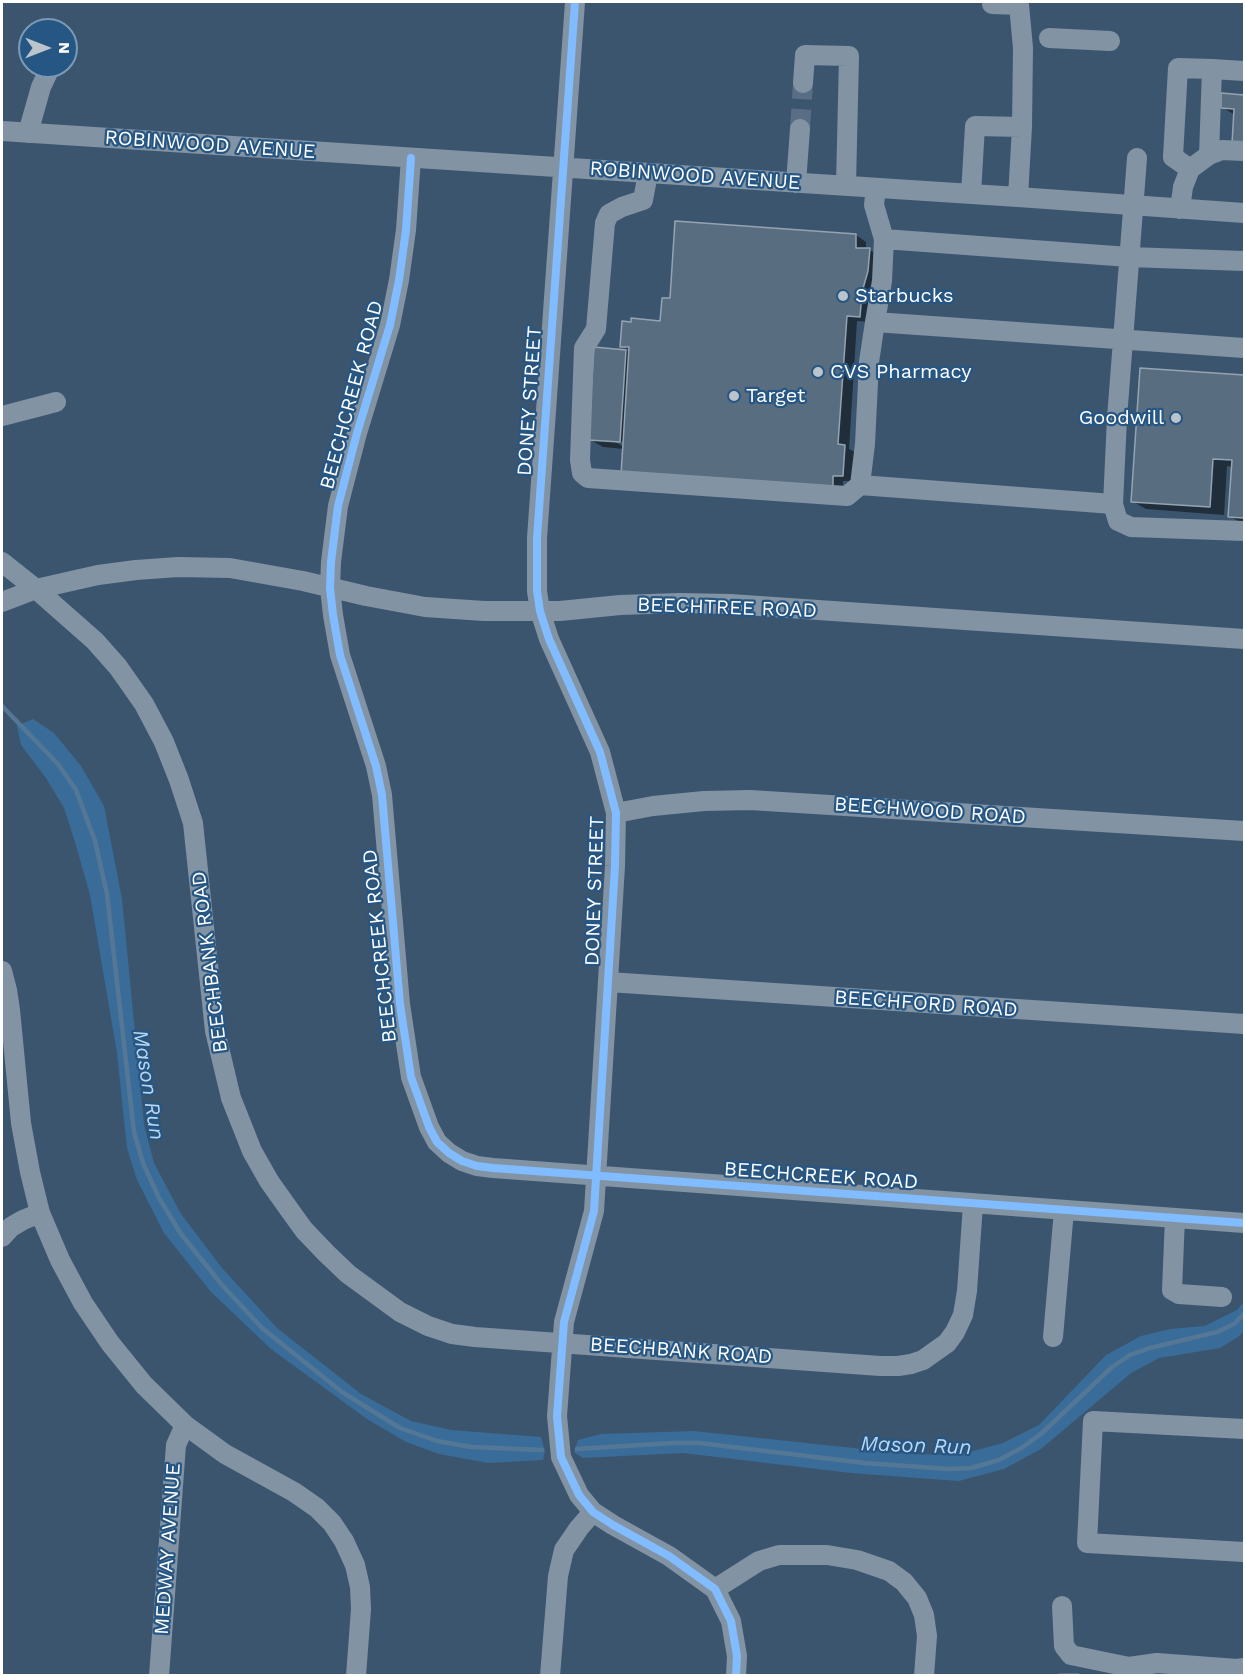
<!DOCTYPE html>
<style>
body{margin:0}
#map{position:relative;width:1246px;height:1677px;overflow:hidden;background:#3c556e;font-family:"Work Sans",sans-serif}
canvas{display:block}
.frame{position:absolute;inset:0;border:3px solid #fff;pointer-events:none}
.north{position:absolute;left:18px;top:18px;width:60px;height:60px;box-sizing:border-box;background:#265684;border:2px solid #7d9ab5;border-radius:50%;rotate:90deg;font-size:16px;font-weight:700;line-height:24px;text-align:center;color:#fff}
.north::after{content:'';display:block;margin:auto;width:21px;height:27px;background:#bbc4cc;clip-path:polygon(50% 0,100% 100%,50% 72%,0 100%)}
</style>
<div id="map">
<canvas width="1246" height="1677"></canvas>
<div class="frame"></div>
<div class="north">N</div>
</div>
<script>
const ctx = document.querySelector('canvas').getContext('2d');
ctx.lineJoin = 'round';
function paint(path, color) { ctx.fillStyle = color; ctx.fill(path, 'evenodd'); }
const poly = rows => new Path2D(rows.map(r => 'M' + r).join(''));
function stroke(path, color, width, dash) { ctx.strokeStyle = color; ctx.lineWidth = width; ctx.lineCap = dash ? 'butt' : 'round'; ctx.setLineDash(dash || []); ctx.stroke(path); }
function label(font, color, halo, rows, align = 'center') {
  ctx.font = font + ' "Work Sans",sans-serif'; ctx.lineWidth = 4.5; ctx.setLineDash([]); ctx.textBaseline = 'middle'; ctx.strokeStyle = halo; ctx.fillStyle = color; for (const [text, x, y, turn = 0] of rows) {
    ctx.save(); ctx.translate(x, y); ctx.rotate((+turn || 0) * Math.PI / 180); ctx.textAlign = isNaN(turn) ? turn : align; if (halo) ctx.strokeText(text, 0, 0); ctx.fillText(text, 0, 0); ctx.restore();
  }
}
const green = poly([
 [33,719,54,733,81,766,104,806,122,899,144,1125,154,1163,181,1214,222,1268,277,1328,361,1394,411,1421,451,1430,541,1437,545,1451,543,1460,488,1463,439,1454,406,1442,367,1419,271,1349,211,1292,164,1233,137,1180,127,1148,117,1053,90,895,75,842,64,808,46,778,21,745,17,726],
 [1244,1302,1244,1331,1238,1337,1220,1348,1159,1358,1131,1373,1041,1449,1004,1469,959,1481,851,1473,683,1453,583,1458,574,1452,578,1440,601,1434,694,1431,909,1454,959,1455,1003,1443,1039,1425,1106,1355,1141,1336,1170,1329,1205,1326,1237,1310]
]);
const shadow = poly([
 [1223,95,1244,96,1244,150,1235,115,1222,107],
 [856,235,866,242,866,250,870,250,880,256,871,322,857,321,849,449,855,452,853,481,843,481,843,494,624,449,603,447,589,439,595,349,631,351,622,346,662,322,672,300],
 [614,437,624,443,624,447,612,440],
 [1141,369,1244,376,1244,524,1229,516,1233,467,1227,466,1224,515,1146,509,1132,501]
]);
const stream = poly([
 [2,706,58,764,76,790,95,841,107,894,134,1132,143,1163,159,1198,181,1234,222,1285,262,1328,342,1392,400,1428,437,1441,471,1447,542,1450],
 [577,1449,673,1443,699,1443,865,1463,949,1469,971,1468,999,1460,1023,1447,1042,1433,1112,1367,1130,1355,1150,1348,1217,1332,1234,1324,1244,1314]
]);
const building = poly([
 [1221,93,1244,95,1244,145,1232,144,1234,109,1221,108,1221,93],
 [675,221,856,234,856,248,870,248,868,271,862,292,860,317,847,316,838,444,845,445,843,476,833,476,833,489,621,475,629,347,620,347,622,321,631,322,631,318,660,321,662,298,670,298,675,221],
 [594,347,626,350,620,442,588,440,594,347],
 [1140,368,1244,375,1244,518,1228,517,1232,460,1213,459,1210,507,1131,502,1140,368]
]);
const minorTunnel = poly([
 [800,129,803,83],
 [1069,1676,1069,1673]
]);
const minor = poly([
 [575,2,537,538,537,591,540,611,549,639,600,752,616,813,615,866,594,1211,564,1322,557,1416,561,1457,579,1495,593,1512,613,1525,669,1556,715,1589,731,1621,737,1656,736,1676],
 [992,4,1019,5,1023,48,1022,127,1018,197],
 [1049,38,1110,41],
 [803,83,805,55,849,56,846,185],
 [2,131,1018,197,1244,213],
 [28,133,41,87,51,66],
 [1209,155,1212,69,1244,71],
 [411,158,406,230,399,280,390,325,357,433,338,506,331,562,330,588,333,615,340,655,376,766,382,795,400,1004,411,1077,429,1127,437,1142,449,1153,462,1161,477,1166,493,1168,1244,1223],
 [1190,169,1173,157,1178,68,1212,69],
 [648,173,643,200,622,207,609,214,605,223,596,329,584,348,580,460,582,473,588,478,847,496,860,485,865,444,869,362,875,322],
 [796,183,800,129],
 [876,188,874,205,884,239,882,281,875,322,1244,348],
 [971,194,975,126,1022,127],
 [1180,209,1183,187,1190,169,1209,155,1222,150,1244,151],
 [884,239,1129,257,1244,261],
 [2,416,56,402],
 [860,485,1113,504,1117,418,1137,158],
 [1113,504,1118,521,1131,527,1244,531],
 [2,562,36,589,95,641,118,667,144,704,164,742,179,780,193,823,215,1031,231,1098,252,1151,269,1181,286,1205,304,1230,326,1253,348,1274,400,1312,428,1326,452,1334,475,1337,880,1366,898,1366,911,1364,923,1360,947,1343,955,1332,963,1315,967,1291,973,1204],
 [2,602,36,589,98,575,136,570,178,567,230,568,303,581,366,596,425,607,484,611,560,611,620,605,679,603,730,604,1244,639],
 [616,813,653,806,704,801,750,800,1244,831],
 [2,971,7,990,10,1010,21,1123,30,1172,40,1213,60,1260,83,1303,110,1343,144,1385,185,1425,225,1454,294,1492,317,1508,332,1523,344,1541,355,1565,360,1587,361,1609,356,1676],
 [608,982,1244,1024],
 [1175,1218,1172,1290,1179,1294,1222,1297],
 [2,1237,11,1227,23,1220,40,1213],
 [1053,1337,1064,1210],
 [1244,1429,1093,1421,1087,1543,1244,1552],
 [715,1589,759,1561,779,1555,827,1555,857,1560,889,1571,904,1582,917,1598,924,1615,927,1636,924,1676],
 [1062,1606,1064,1646,1071,1655,1129,1667],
 [159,1676,176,1445,185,1425],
 [550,1676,558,1576,564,1550,579,1528,593,1512],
 [1126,1676,1129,1667,1157,1663,1237,1669,1244,1668]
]);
const cycleway = poly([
 [575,2,537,538,537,591,540,611,549,639,600,752,616,813,615,866,594,1211,564,1322,557,1416,561,1457,579,1495,593,1512,613,1525,669,1556,715,1589,731,1621,737,1656,736,1676],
 [411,158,406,230,399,280,390,325,357,433,338,506,331,562,330,588,333,615,340,655,376,766,382,795,400,1004,411,1077,429,1127,437,1142,449,1153,462,1161,477,1166,493,1168,1244,1223]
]);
const markers = [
 [843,296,6,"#bbc4cc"],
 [818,372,6,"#bbc4cc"],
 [734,396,6,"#bbc4cc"],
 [1176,418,6,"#bbc4cc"]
];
const streetNames = [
 ["ROBINWOOD AVENUE",210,145,4],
 ["ROBINWOOD AVENUE",695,176,4],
 ["BEECHCREEK ROAD",352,395,-75],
 ["DONEY STREET",530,401,-86],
 ["BEECHTREE ROAD",727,608,2],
 ["BEECHWOOD ROAD",930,811,4],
 ["DONEY STREET",595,891,-88],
 ["BEECHCREEK ROAD",380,946,-96],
 ["BEECHBANK ROAD",210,962,-97],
 ["BEECHFORD ROAD",926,1004,4],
 ["BEECHCREEK ROAD",821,1176,4],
 ["BEECHBANK ROAD",681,1351,4],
 ["MEDWAY AVENUE",168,1549,-86]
];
const poiNames = [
 ["Starbucks",855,296],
 ["CVS Pharmacy",830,372],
 ["Target",746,396],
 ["Goodwill",1164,418,"right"]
];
const waterNames = [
 ["Mason Run",148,1085,81],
 ["Mason Run",916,1446,2]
];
paint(green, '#3a6c99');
paint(shadow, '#0007');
stroke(stream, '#557796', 4.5);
paint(building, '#596d80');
stroke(building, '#95a4b2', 1.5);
stroke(minorTunnel, '#596e84', 20, [20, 10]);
stroke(minor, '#8293a4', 20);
stroke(cycleway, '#80bcff', 8);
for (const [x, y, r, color] of markers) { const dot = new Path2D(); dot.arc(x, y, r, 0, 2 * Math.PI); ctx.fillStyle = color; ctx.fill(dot); stroke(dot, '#265684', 2); }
label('20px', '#fff', '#265684', streetNames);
label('20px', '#fff', '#265684', poiNames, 'left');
label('italic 21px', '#bad7ef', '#265684', waterNames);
</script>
